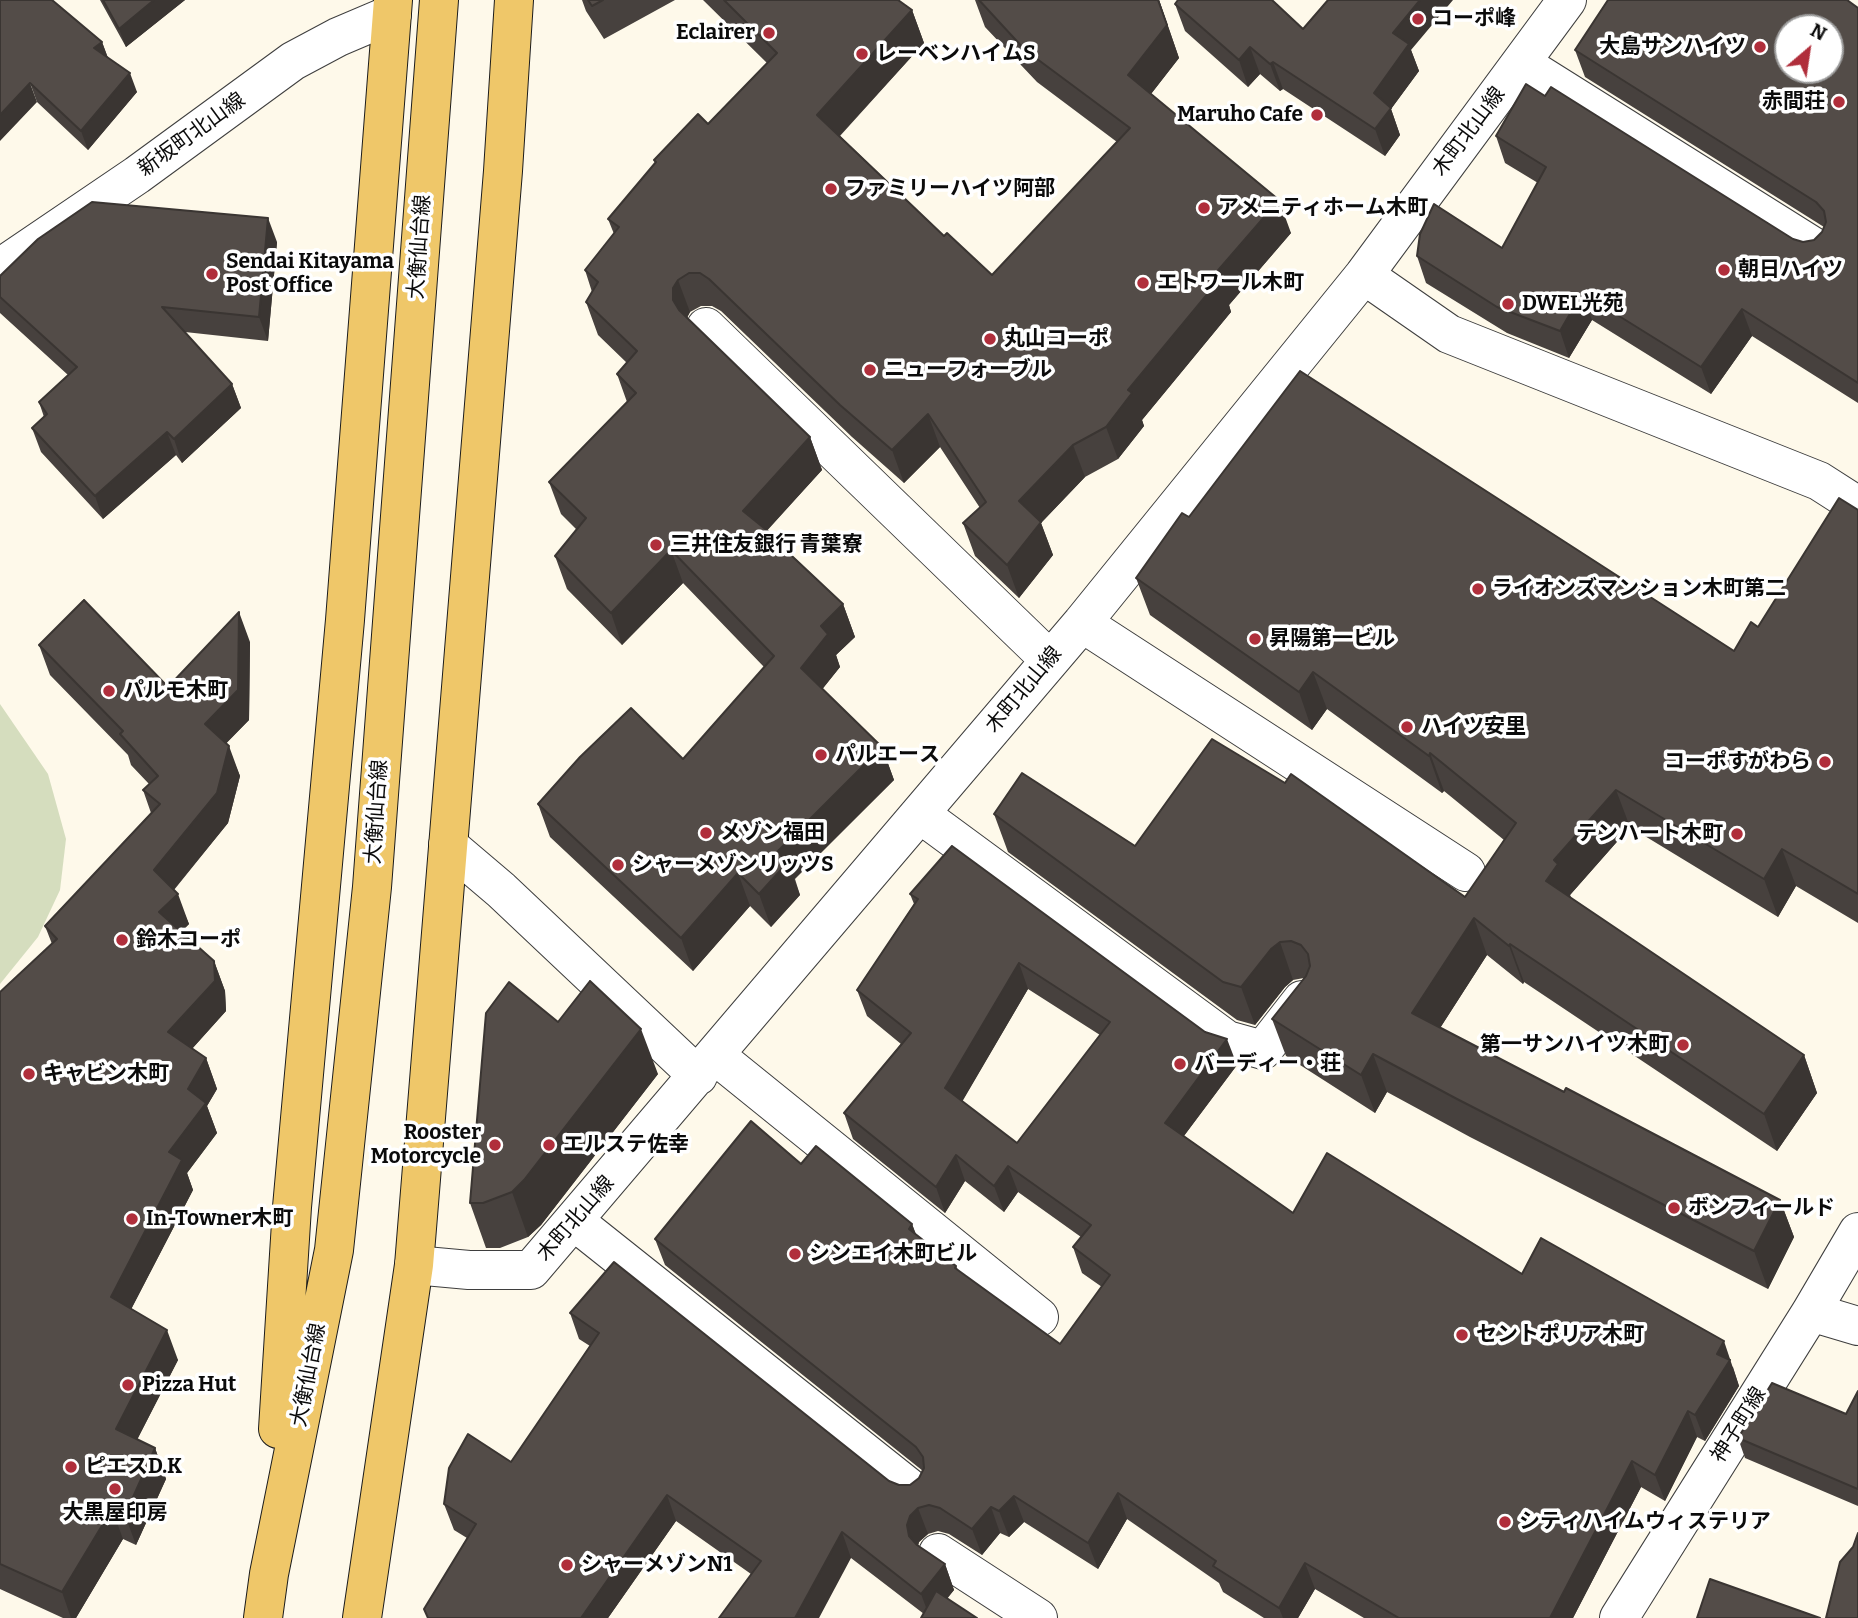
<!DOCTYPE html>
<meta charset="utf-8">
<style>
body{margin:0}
#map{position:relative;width:1858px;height:1618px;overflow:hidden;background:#fef9ea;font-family:Bitter,serif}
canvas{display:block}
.north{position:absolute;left:1774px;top:14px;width:70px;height:70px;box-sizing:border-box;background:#fff;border:2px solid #9d9d9d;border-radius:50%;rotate:29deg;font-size:19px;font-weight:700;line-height:28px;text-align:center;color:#0b0b0b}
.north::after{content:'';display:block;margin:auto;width:24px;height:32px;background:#b02e3b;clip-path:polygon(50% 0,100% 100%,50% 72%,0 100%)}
</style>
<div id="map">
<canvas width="1858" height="1618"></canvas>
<div class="north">N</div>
</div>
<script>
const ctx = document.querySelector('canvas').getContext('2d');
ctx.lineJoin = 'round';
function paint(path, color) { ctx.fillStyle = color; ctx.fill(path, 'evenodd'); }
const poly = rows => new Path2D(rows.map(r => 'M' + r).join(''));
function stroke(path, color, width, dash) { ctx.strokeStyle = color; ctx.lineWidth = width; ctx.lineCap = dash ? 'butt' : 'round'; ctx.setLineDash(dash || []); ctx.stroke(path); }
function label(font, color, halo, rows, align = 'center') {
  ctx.font = font + ' Bitter,"Noto Sans JP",serif'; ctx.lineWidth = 7; ctx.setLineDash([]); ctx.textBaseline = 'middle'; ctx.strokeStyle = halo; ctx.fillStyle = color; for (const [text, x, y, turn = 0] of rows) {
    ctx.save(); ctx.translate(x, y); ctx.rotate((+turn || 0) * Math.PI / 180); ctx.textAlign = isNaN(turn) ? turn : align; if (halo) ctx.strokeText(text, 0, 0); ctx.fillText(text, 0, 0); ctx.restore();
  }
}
const cemetery = poly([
 [0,704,48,774,66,839,60,890,38,937,0,984]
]);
const minor = poly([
 [1521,63,1814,247],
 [0,268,137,175,293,61,338,37,392,14],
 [1364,275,1449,334,1819,481,1858,506],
 [706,327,1050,660],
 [1082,623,1466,872],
 [920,814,1227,1040,1263,1050,1302,1000],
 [448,845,501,890,698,1076],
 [716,1056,1039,1317],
 [574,1221,912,1490],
 [414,1265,469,1270,531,1270,1082,623,1364,275,1567,0],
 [1811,1312,1858,1326],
 [938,1553,1038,1618],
 [1619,1618,1811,1312,1858,1232]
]);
const major = poly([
 [278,1429,292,1207,345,620,393,0],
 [263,1618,269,1574,334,1250,372,887,439,0],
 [362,1618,414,1265,503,171,514,0]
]);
const wall = poly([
 [0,0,102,42,108,58,137,92,88,150,37,102],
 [100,0,185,0,126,47],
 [582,0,675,0,604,39,586,11],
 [703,0,898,0,912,10,924,43,840,136,944,236,992,275,1117,142,1037,82,985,27,975,0,1159,0,1179,58,1151,94,1291,233,1229,305,1231,312,1142,420,1144,426,1118,459,1085,477,1041,523,1053,555,1019,598,975,556,963,523,980,508,940,447,904,483,852,437,721,311,712,306,701,306,690,312,687,318,810,437,822,470,767,530,780,541,783,547,843,604,855,637,836,655,840,667,822,689,882,747,894,780,795,879,800,895,771,927,750,906,693,971,550,837,538,804,683,759,764,667,683,583,622,645,567,589,555,556,577,530,561,514,549,482,627,402,617,374,627,363,598,335,586,302,592,292,585,270,614,234,608,219,655,164,654,160,708,124,767,63],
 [1175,4,1411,50,1419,71,1391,109,1400,135,1385,156,1283,89,1280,91,1260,74,1248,87,1185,31],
 [1858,8,1858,403,1752,336,1711,394,1592,320,1569,358,1507,333,1426,283,1417,256,1502,248,1538,183,1505,163,1496,136,1545,96,1793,239,1803,242,1814,240,1822,232,1824,227,1585,77,1575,50],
 [277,242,268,341,185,332,232,384,241,408,182,463,176,455,103,519,41,452,32,428,44,417,39,402,68,375,0,313,0,276],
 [1858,510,1858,923,1796,886,1778,917,1630,827,1570,895,1571,898,1804,1055,1817,1093,1777,1151,1524,982,1523,984,1487,955,1440,1028,1564,1092,1780,1200,1794,1237,1768,1289,1470,1137,1387,1092,1375,1113,1286,1056,1272,1019,1304,978,1293,980,1285,987,1255,1025,1237,1020,1008,852,994,814,1135,846,1465,897,1504,840,1444,791,1442,793,1327,709,1312,730,1150,615,1136,578,1189,517,1734,651,1758,627],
 [250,642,249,720,226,743,240,776,228,823,174,890,189,924,181,932,214,961,225,991,226,1011,192,1049,206,1058,217,1089,207,1106,217,1133,187,1173,193,1190,131,1309,178,1360,137,1440,155,1448,166,1479,136,1545,123,1539,76,1618,63,1618,0,1589,0,992,52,944,45,926,151,813,143,790,149,784,131,765,128,755,50,675,39,645,168,687],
 [910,894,1237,1065,1184,1136,1293,1213,1522,1274,1733,1367,1739,1386,1705,1441,1697,1437,1665,1501,1641,1487,1573,1618,1364,1618,1315,1589,1298,1618,1264,1618,1223,1592,1219,1583,1127,1519,1098,1569,1024,1522,1009,1537,1000,1533,982,1555,949,1534,938,1531,928,1534,919,1542,918,1546,945,1564,954,1590,947,1598,924,1614,851,1558,751,1574,676,1521,608,1618,428,1618,467,1538,454,1530,444,1504,511,1462,590,1346,579,1339,570,1313,889,1481,899,1485,910,1485,919,1478,923,1471,665,1265,655,1239,801,1164,912,1224,916,1234,956,1266,958,1270,1060,1344,1102,1287,1082,1273,1073,1247,1081,1237,1018,1192,1004,1212,965,1181,945,1213,853,1139,844,1113,901,1044,867,1016,857,990,914,904],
 [1028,989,1100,1035,1017,1143,962,1101],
 [558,1022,658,1074,541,1225,528,1237,500,1248,486,1248,470,1203],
 [1858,1391,1858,1506,1745,1458,1738,1438,1846,1414]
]);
const shadedWall = poly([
 [154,0,185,0,126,47,119,29],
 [1159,0,1179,58,1140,108,1128,75],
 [1420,0,1453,0,1411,50,1419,71,1391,109,1400,135,1385,156,1375,129,1374,93,1393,33],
 [912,10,924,43,829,147,817,115],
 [102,42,109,61,94,48],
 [1250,47,1260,74,1248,87,1239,60],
 [1273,62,1283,89,1280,91,1270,64],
 [130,73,137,92,88,150,81,131],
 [30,83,37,102,0,141,0,115],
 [1279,200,1291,233,1229,305,1231,312,1142,420,1144,426,1118,459,1106,427,1128,390,1214,275],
 [268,218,277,242,268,341,259,317],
 [678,280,690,312,685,321,673,300,673,288],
 [1582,293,1592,320,1569,358,1560,331],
 [1742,309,1752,336,1711,394,1701,367],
 [232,384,241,408,182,463,174,439],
 [928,414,940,447,904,483,892,450],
 [167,432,176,455,103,519,95,496],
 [810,437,822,470,755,544,743,511],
 [1073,445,1085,477,1041,523,1053,555,1019,598,1007,565,1019,501],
 [671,550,683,583,622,645,611,613],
 [843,604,855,637,836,655,840,667,813,701,801,668,821,626],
 [239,612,250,642,249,720,216,754,205,724],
 [1313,672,1327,709,1312,730,1299,692],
 [229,746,240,776,228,823,165,900,154,870],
 [882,747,894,780,794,879,800,895,771,927,759,894,777,852],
 [1430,753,1444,791,1442,793,1429,756],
 [1616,790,1630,827,1570,895,1572,901,1546,881,1554,860],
 [1782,849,1796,886,1778,917,1764,879],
 [738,873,750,906,693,971,681,938],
 [178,894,189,924,170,943,159,912],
 [1474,918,1487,955,1426,1050,1412,1013],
 [1280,942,1293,980,1285,987,1255,1025,1241,987,1271,949],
 [1510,944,1524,982,1523,984,1509,946],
 [214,961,225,991,226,1011,179,1063,168,1032],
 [1019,963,1028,989,955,1114,945,1088],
 [641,1029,658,1074,541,1225,528,1237,512,1192],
 [1227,1039,1237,1065,1174,1149,1165,1123],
 [1373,1054,1387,1092,1375,1113,1361,1075],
 [1804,1055,1817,1093,1777,1151,1764,1114],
 [206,1058,217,1089,207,1106,217,1133,187,1173,193,1190,122,1327,111,1297,169,1152,188,1089],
 [956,1155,965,1181,945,1213,936,1187],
 [1008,1166,1018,1192,1004,1212,994,1186],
 [1780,1200,1794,1237,1768,1289,1754,1251],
 [912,1224,921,1250,909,1229],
 [167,1330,178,1360,127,1459,116,1429],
 [1724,1341,1739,1386,1705,1441,1695,1415,1717,1354],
 [1688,1411,1697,1437,1665,1501,1655,1475],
 [155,1448,166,1479,136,1545,125,1515],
 [1632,1461,1641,1487,1573,1618,1550,1618],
 [1118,1493,1127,1519,1098,1569,1088,1543],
 [667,1495,676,1521,608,1618,581,1618],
 [1014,1496,1024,1522,1009,1537,999,1511],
 [991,1507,1000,1533,982,1555,972,1529],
 [918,1508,928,1534,919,1542,916,1551,909,1536,907,1525,910,1516],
 [112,1509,123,1539,76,1618,71,1618,62,1592],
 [842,1532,851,1558,819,1618,795,1618],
 [1305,1563,1315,1589,1298,1618,1283,1618,1279,1608],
 [945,1564,954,1590,932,1618,930,1618,921,1594]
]);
const building = poly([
 [0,0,52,0,102,42,94,48,130,73,81,131,30,83,0,115,0,0],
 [103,0,154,0,119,29,103,0],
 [588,0,603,0,592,6,588,0],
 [724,0,898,0,912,10,817,115,944,236,947,233,992,275,1130,128,1025,50,979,0,1158,0,1167,25,1128,75,1279,200,1214,275,1219,280,1128,390,1132,393,1106,427,1073,445,1019,501,1041,522,1007,565,963,523,986,502,928,414,892,450,840,405,709,279,700,273,689,273,678,280,673,288,673,300,679,310,810,437,743,511,780,541,778,543,843,604,821,626,828,634,801,668,882,747,777,852,788,862,759,894,738,873,681,938,538,804,580,757,631,708,683,759,774,656,671,550,611,613,555,556,586,518,549,482,636,393,617,374,637,351,586,302,598,282,585,270,619,227,608,219,656,162,654,160,698,114,708,124,777,53,724,0],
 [1178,0,1272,0,1303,29,1328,0,1420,0,1393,33,1409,44,1374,93,1391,108,1375,129,1273,62,1270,64,1250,47,1239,60,1175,4,1178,0],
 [1608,0,1847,0,1858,8,1858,383,1742,309,1701,367,1582,293,1560,331,1497,307,1417,256,1420,234,1434,204,1502,248,1546,167,1496,136,1526,84,1545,96,1551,87,1793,239,1803,242,1814,240,1822,232,1826,222,1824,211,1816,202,1575,50,1608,0],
 [1788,28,1830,28,1830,70,1788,70,1788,28],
 [92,202,268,218,259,317,162,307,232,384,174,439,167,432,95,496,32,428,47,414,39,402,77,367,0,297,0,276,38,239,92,202],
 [1300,371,1734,651,1751,622,1758,627,1839,498,1858,510,1858,894,1782,849,1764,879,1616,790,1554,860,1558,864,1546,881,1804,1055,1764,1114,1510,944,1509,946,1474,918,1412,1013,1564,1092,1566,1088,1780,1200,1754,1251,1457,1099,1373,1054,1361,1075,1272,1019,1306,976,1310,966,1308,954,1301,945,1291,941,1280,942,1271,949,1241,987,1223,982,994,814,1022,773,1135,846,1212,739,1285,783,1291,774,1465,897,1516,823,1430,753,1429,756,1313,672,1299,692,1136,578,1182,513,1189,517,1300,371],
 [84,600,168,687,239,612,238,690,205,724,229,746,217,793,154,870,178,894,159,912,214,961,215,981,168,1032,206,1058,188,1089,206,1103,169,1152,182,1160,111,1297,167,1330,116,1429,155,1448,125,1515,112,1509,62,1592,0,1564,0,992,57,939,45,926,160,804,143,790,158,776,120,734,123,731,39,645,84,600],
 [952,846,1205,1032,1227,1039,1165,1123,1293,1213,1327,1153,1522,1274,1541,1238,1724,1341,1717,1354,1730,1360,1695,1415,1688,1411,1655,1475,1632,1461,1550,1618,1399,1618,1305,1563,1279,1608,1213,1566,1216,1561,1118,1493,1088,1543,1014,1496,999,1511,991,1507,972,1529,940,1508,929,1505,918,1508,910,1516,907,1525,909,1536,917,1545,945,1564,921,1594,842,1532,795,1618,719,1618,761,1561,667,1495,581,1618,428,1618,424,1609,476,1524,444,1504,449,1468,468,1434,511,1462,599,1333,570,1313,614,1262,889,1481,899,1485,910,1485,919,1478,924,1468,923,1457,916,1447,655,1239,751,1121,801,1164,816,1146,912,1224,909,1229,956,1266,955,1268,1060,1344,1110,1275,1073,1247,1091,1225,1008,1166,994,1186,956,1155,936,1187,844,1113,911,1033,857,990,918,899,910,894,952,846],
 [1019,963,1110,1022,1017,1143,945,1088,1019,963],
 [590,981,641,1029,524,1180,512,1192,483,1203,470,1203,486,1013,509,982,558,1022,590,981],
 [1772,1383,1846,1414,1858,1391,1858,1489,1738,1438,1772,1383],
 [1858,1533,1858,1618,1826,1618,1840,1562,1853,1547,1858,1533],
 [1710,1579,1820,1618,1697,1618,1710,1579],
 [936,1591,977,1618,921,1618,936,1591]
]);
const markers = [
 [1418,19,7,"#b02e3b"],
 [769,33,7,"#b02e3b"],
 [1760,47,7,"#b02e3b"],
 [862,54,7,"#b02e3b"],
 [1839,102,7,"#b02e3b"],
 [1317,115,7,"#b02e3b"],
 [831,189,7,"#b02e3b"],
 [1204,208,7,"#b02e3b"],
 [1724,270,7,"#b02e3b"],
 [212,274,7,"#b02e3b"],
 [1143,283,7,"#b02e3b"],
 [1508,304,7,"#b02e3b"],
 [990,339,7,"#b02e3b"],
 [870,370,7,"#b02e3b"],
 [656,545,7,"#b02e3b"],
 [1478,589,7,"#b02e3b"],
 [1255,639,7,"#b02e3b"],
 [109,691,7,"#b02e3b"],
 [1407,727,7,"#b02e3b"],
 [821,755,7,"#b02e3b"],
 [1825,762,7,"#b02e3b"],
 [706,833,7,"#b02e3b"],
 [1737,834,7,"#b02e3b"],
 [618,865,7,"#b02e3b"],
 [122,940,7,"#b02e3b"],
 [1683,1045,7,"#b02e3b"],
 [1180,1064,7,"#b02e3b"],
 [29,1074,7,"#b02e3b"],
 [495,1145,7,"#b02e3b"],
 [549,1145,7,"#b02e3b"],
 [1674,1208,7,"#b02e3b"],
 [132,1219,7,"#b02e3b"],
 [795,1254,7,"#b02e3b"],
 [1462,1335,7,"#b02e3b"],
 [128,1385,7,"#b02e3b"],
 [71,1467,7,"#b02e3b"],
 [115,1489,7,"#b02e3b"],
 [1505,1522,7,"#b02e3b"],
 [567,1565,7,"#b02e3b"]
];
const poiNames = [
 ["コーポ峰",1432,19],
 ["Eclairer",755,33,"right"],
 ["大島サンハイツ",1746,47,"right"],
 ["レーベンハイムS",876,54],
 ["赤間荘",1825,102,"right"],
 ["Maruho Cafe",1303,115,"right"],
 ["ファミリーハイツ阿部",845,189],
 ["アメニティホーム木町",1218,208],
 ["Sendai Kitayama",226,262],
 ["Post Office",226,286],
 ["朝日ハイツ",1738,270],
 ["エトワール木町",1157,283],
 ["DWEL光苑",1522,304],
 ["丸山コーポ",1004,339],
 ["ニューフォーブル",884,370],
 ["三井住友銀行 青葉寮",670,545],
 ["ライオンズマンション木町第二",1492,589],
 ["昇陽第一ビル",1269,639],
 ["パルモ木町",123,691],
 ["ハイツ安里",1421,727],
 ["パルエース",835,755],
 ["コーポすがわら",1811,762,"right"],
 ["メゾン福田",720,833],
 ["テンハート木町",1723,834,"right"],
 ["シャーメゾンリッツS",632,865],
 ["鈴木コーポ",136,940],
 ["第一サンハイツ木町",1669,1045,"right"],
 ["バーディー・荘",1194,1064],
 ["キャビン木町",43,1074],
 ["Rooster",481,1133,"right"],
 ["Motorcycle",481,1157,"right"],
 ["エルステ佐幸",563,1145],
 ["ボンフィールド",1688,1208],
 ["In-Towner木町",146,1219],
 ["シンエイ木町ビル",809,1254],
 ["セントポリア木町",1476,1335],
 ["Pizza Hut",142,1385],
 ["ピエスD.K",85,1467],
 ["大黒屋印房",115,1513,"center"],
 ["シティハイムウィステリア",1519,1522],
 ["シャーメゾンN1",581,1565]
];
const streetNames = [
 ["木町北山線",1469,132,-53],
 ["新坂町北山線",192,135,-36],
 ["大衡仙台線",420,247,-86],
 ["木町北山線",1024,690,-50],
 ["大衡仙台線",377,812,-86],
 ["木町北山線",576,1219,-49],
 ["大衡仙台線",309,1375,-79],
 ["神子町線",1739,1425,-58]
];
paint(cemetery, '#d5ddbe');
stroke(minor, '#3e3e3e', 40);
stroke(major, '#1c1c1c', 40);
stroke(minor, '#fff', 38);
stroke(major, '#efc769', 38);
paint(wall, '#47413e');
paint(shadedWall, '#3a3532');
paint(building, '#534c48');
stroke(building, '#3a3532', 2);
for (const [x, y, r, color] of markers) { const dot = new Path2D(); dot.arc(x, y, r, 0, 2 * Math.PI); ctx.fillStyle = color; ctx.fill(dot); stroke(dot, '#fff', 2.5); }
label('bold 21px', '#0b0b0b', '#fff', poiNames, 'left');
label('21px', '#0b0b0b', '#fff', streetNames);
</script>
